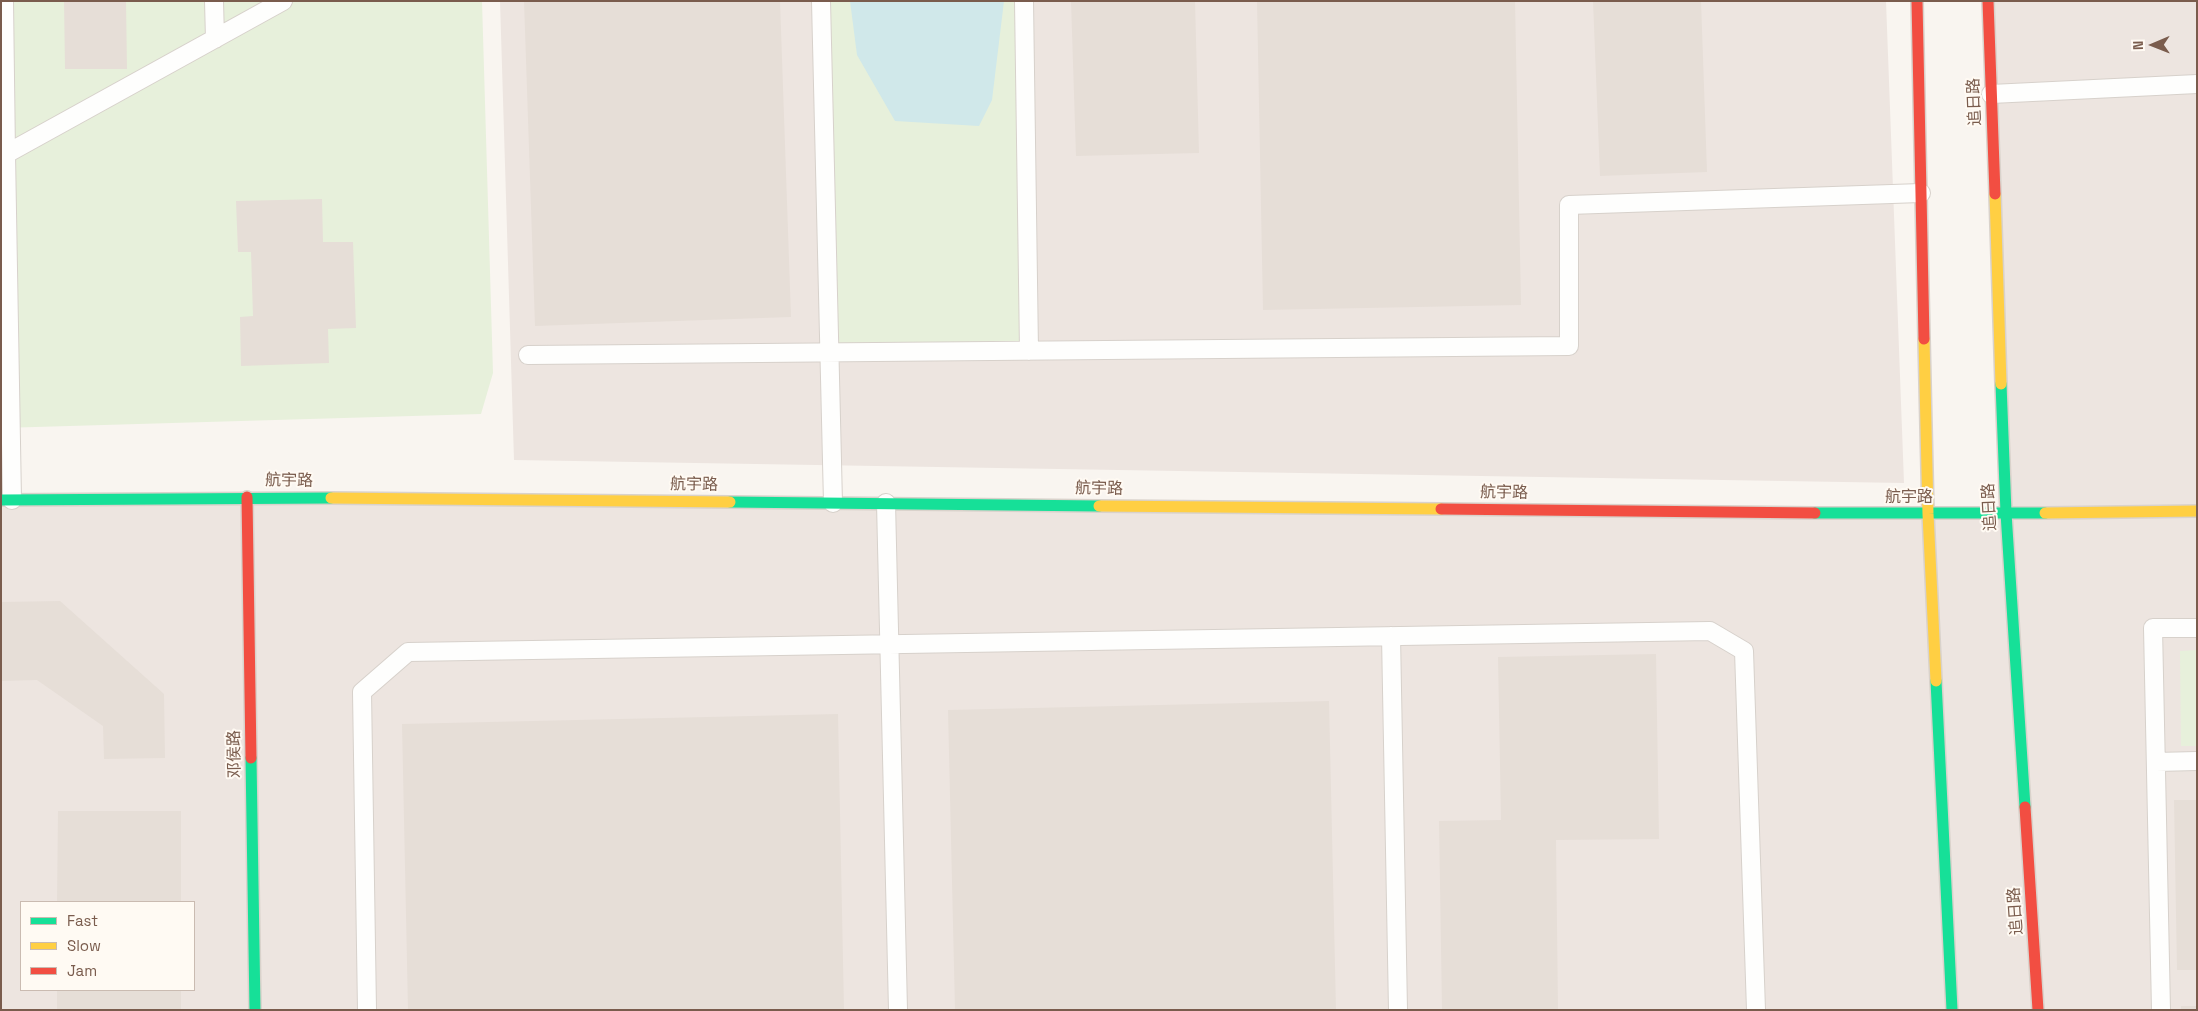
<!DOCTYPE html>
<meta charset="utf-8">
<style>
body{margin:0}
#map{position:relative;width:2198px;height:1011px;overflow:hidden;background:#f9f5f0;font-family:"Space Grotesk",sans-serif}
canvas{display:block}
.frame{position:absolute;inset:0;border:2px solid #7a5c4d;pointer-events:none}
.legend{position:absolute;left:20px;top:901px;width:175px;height:90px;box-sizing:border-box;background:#fffaf3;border:1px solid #cabbb1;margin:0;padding:6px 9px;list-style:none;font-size:15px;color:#7a5c4d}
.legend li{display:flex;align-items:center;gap:10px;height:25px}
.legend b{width:25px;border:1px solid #cabbb1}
.north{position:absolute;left:2128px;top:20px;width:50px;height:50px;-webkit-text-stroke:4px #fffaf3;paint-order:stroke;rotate:269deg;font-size:14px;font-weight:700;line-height:20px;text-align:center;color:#7a5c4d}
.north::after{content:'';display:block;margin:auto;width:18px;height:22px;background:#7a5c4d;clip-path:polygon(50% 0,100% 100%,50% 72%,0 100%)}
</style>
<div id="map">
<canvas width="2198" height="1011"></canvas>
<div class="frame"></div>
<ul class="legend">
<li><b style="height:6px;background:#16e098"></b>Fast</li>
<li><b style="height:6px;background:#ffcf43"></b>Slow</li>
<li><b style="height:6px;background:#f24e42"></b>Jam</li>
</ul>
<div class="north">N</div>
</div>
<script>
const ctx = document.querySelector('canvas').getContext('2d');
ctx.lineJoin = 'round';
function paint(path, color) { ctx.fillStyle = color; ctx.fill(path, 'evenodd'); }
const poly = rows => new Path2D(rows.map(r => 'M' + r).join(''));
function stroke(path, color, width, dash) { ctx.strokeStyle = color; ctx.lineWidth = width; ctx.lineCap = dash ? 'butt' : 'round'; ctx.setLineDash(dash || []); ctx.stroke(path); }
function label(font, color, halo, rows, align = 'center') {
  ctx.font = font + ' "Space Grotesk","Noto Sans SC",sans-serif'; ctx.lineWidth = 4; ctx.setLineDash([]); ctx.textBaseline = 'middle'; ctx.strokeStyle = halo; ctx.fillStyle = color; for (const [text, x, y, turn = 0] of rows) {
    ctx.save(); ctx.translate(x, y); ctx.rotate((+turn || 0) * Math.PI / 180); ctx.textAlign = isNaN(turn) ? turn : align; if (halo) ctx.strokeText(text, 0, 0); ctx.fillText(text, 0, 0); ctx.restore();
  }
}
const industrial = poly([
 [500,1,1886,1,1904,483,514,460],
 [1991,1,2197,1,2197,1010,1,1010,1,500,2006,513],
 [21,902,194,902,194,990,21,990]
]);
const green = poly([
 [1,1,482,1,493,373,481,414,1,428],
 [821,1,1024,1,1029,351,830,352],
 [2197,650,2197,746,2181,746,2180,651]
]);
const water = poly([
 [850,1,1004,1,992,100,979,126,895,121,857,55]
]);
const building = poly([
 [64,1,126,1,127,69,65,69],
 [524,1,780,1,791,317,535,326],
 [1071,1,1195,1,1199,153,1076,156],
 [1257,1,1515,1,1521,305,1263,310],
 [1593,1,1701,1,1707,172,1600,176],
 [322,199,323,242,353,242,356,328,328,329,329,363,241,366,240,317,253,316,251,252,238,252,236,201],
 [60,601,164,694,165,758,104,759,103,726,37,680,1,681,1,602],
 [1656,654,1659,839,1556,840,1558,1010,1442,1010,1439,821,1501,820,1498,657],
 [1329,701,1336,1010,955,1010,948,710],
 [838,714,844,1010,408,1010,402,724],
 [2174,800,2197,800,2197,970,2177,970],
 [58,811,181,811,181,902,57,902],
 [57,990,181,990,181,1010,57,1010],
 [2181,1006,2197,1006,2197,1010,2181,1010]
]);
const lane = poly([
 [4,1,6,154],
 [214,1,215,39],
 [821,1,833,503],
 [1024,1,1029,351],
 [1991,94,2197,84],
 [528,355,1569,346,1569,205,1921,193],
 [12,500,6,154,283,1],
 [886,503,898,1010],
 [1391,636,1398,1010],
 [2156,762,2197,761],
 [367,1010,362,692,408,652,1710,631,1744,651,1756,1010],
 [2161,1010,2153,628,2197,628]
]);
const fast = poly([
 [2001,384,2006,513,2025,807],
 [1,500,331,498],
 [730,502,1099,506],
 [1815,513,2045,513],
 [1936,681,1952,1010],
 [251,758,255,1010]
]);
const slow = poly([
 [1995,194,2001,384],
 [1924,339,1928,514,1936,681],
 [331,498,730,502],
 [1099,506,1441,509],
 [2045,513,2197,511]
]);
const jam = poly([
 [1917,1,1924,339],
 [1988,1,1995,194],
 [247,497,251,758],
 [1441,509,1815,513],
 [2025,807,2038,1010]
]);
const streetNames = [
 ["追日路",1975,102,-92],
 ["航宇路",289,481,1],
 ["航宇路",694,485,1],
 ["航宇路",1099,489,1],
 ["航宇路",1504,493,1],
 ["航宇路",1909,498],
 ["追日路",1990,507,-93],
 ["邓侯路",235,754,-91],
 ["追日路",2016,911,-94]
];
paint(industrial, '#ede5e0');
paint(green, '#e7f0db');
paint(water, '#d0e8ea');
paint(building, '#e6ded7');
stroke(lane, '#d7d1cb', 20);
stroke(fast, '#d9d2cb', 14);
stroke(slow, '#d9d2cb', 14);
stroke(jam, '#d9d2cb', 14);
stroke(lane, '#fefefd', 18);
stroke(fast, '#16e098', 11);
stroke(slow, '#ffcf43', 11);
stroke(jam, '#f24e42', 11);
label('16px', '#7a5c4d', '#fffaf3', streetNames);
</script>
